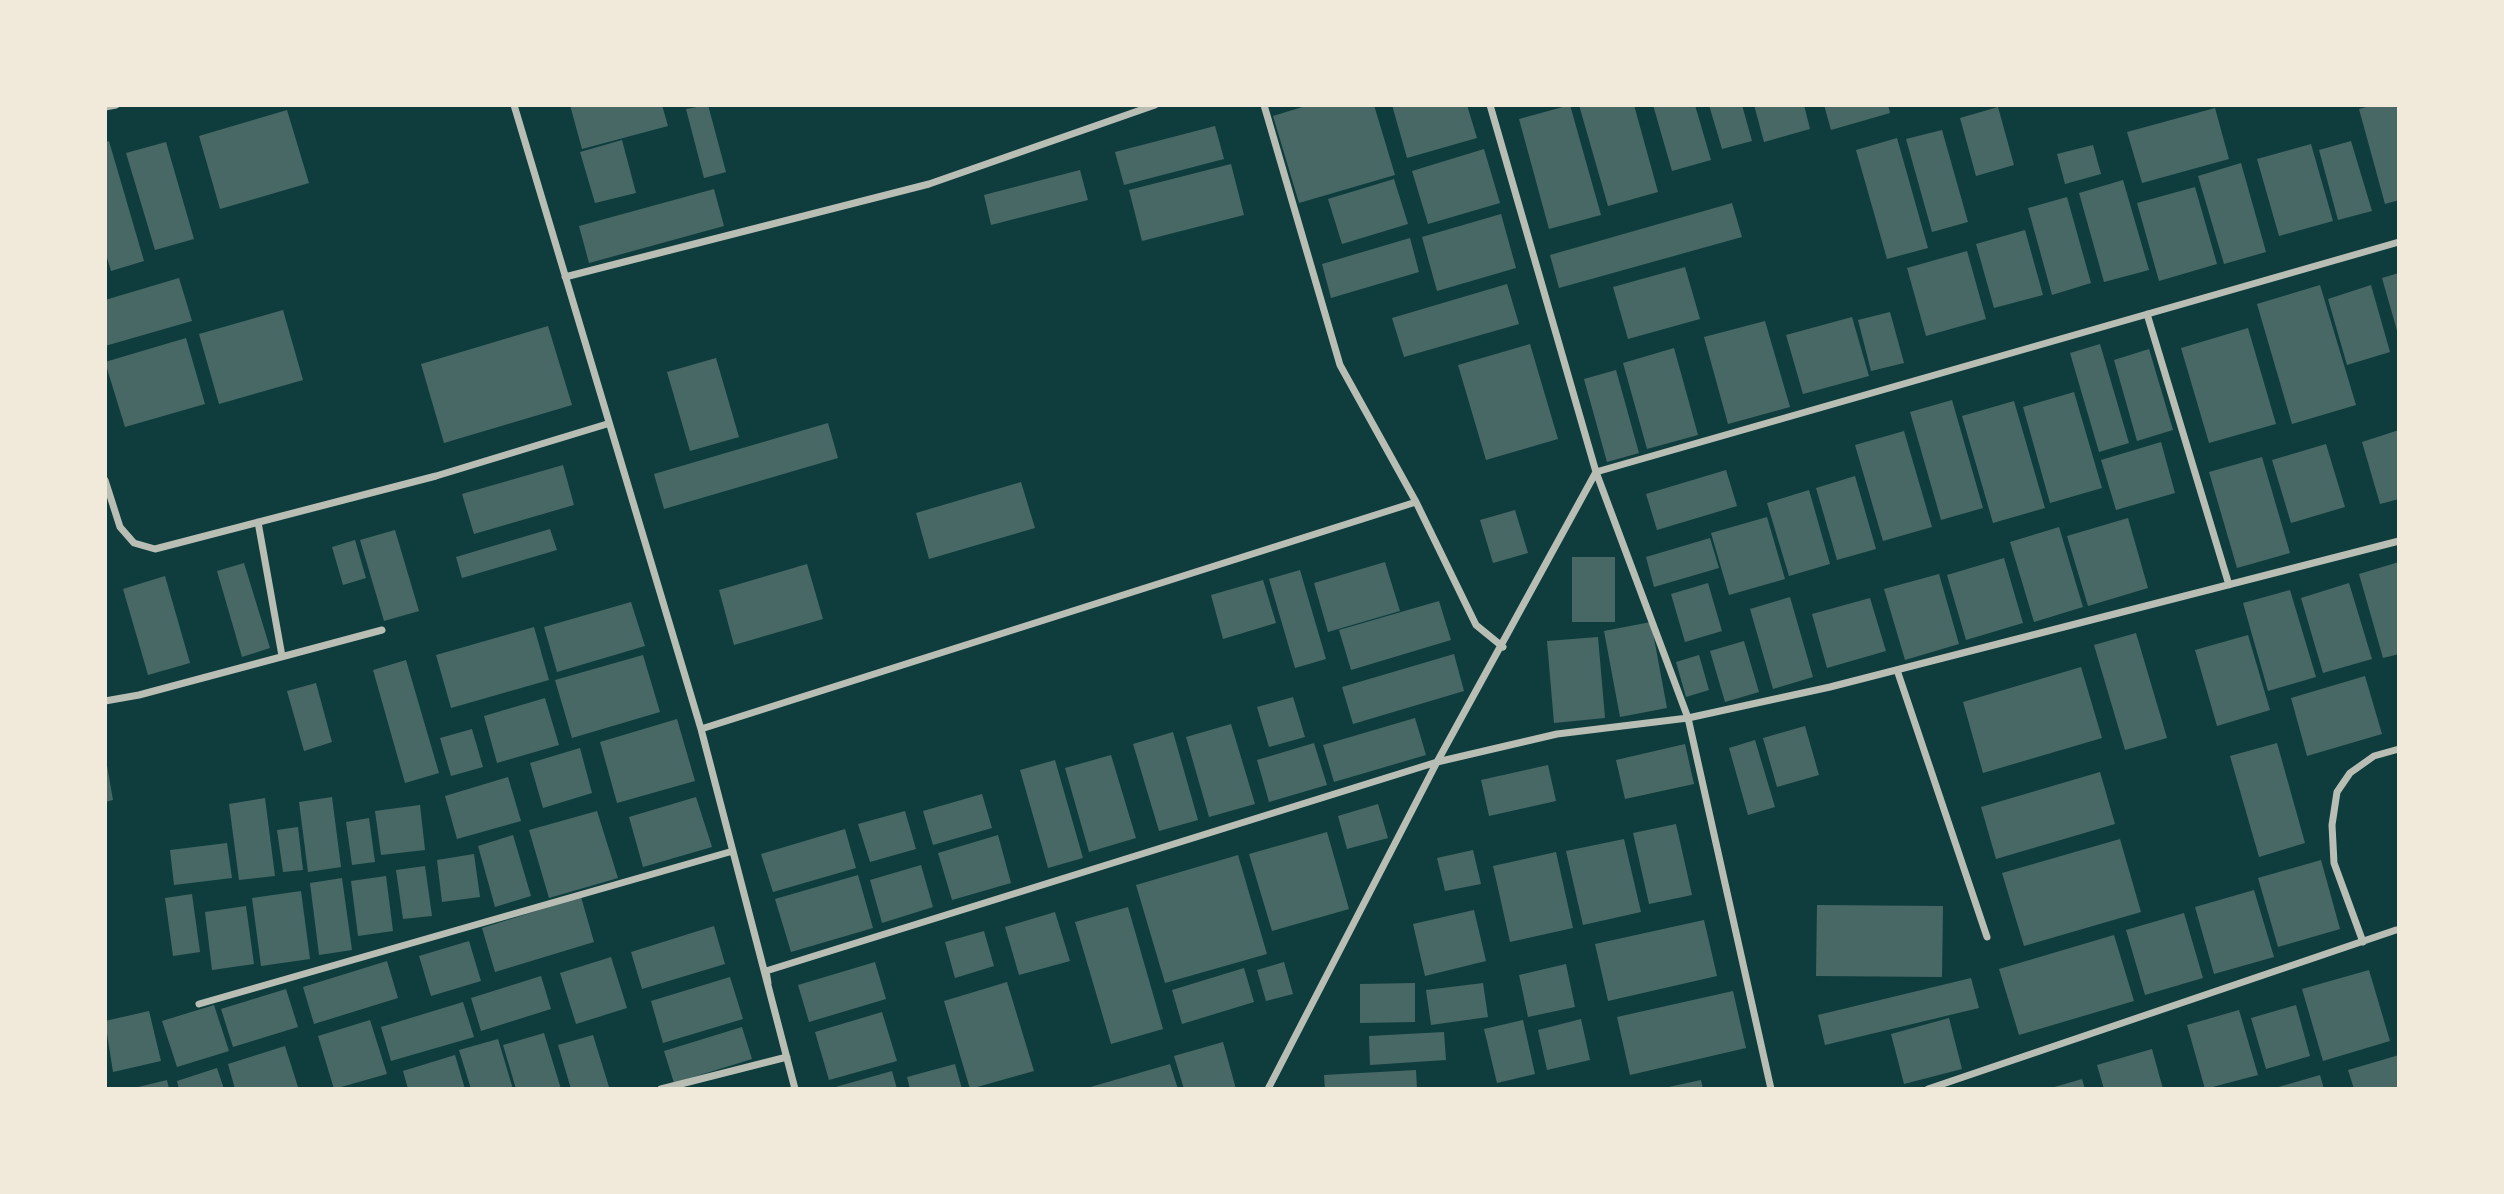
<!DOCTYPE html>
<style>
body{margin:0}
#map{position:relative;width:2504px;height:1194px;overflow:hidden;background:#0f3d3e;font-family:"Crimson Pro",serif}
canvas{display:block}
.frame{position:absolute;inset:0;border:107px solid #f1e9da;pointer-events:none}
</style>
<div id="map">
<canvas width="2504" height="1194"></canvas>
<div class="frame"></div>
</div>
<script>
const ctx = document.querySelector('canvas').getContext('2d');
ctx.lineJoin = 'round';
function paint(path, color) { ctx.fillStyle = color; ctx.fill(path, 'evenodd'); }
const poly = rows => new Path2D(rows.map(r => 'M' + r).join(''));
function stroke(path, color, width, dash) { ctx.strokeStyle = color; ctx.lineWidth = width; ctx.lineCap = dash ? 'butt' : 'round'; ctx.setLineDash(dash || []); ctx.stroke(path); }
const building = poly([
 [570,105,662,105,668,126,582,149],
 [708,105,726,172,704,178,686,109],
 [1309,105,1374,105,1395,175,1299,203,1273,116],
 [1392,105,1467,105,1477,138,1407,158],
 [1570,105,1601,215,1549,229,1519,119],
 [1579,105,1634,105,1658,192,1608,206],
 [1653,105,1695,105,1711,160,1672,171],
 [1709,105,1742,105,1752,141,1722,149],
 [1754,105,1804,105,1810,129,1764,142],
 [1824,105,1888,105,1890,113,1831,130],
 [2373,105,2399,105,2399,200,2385,204,2359,109],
 [1998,107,2014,165,1976,176,1960,118],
 [2215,108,2229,159,2142,183,2127,132],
 [287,110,309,183,220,209,199,136],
 [1215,126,1224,159,1124,185,1115,152],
 [1942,130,1968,222,1932,232,1906,139],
 [1897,138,1928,248,1887,259,1856,150],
 [622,140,636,193,595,203,580,152],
 [109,141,144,261,111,271,105,251,105,142],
 [2351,141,2372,211,2338,220,2319,150],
 [166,142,194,239,155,250,126,153],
 [2311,144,2333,221,2279,236,2257,159],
 [2093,145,2101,174,2065,184,2057,154],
 [1484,149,1500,203,1428,224,1412,171],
 [2241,163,2266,252,2224,264,2198,176],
 [1231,164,1244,215,1142,241,1129,190],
 [1080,170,1088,200,991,225,984,195],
 [1394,179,1408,224,1342,244,1328,199],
 [2123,180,2149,270,2104,282,2079,193],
 [2195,187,2217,264,2159,281,2137,203],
 [714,189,724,226,589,263,579,226],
 [2067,197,2091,283,2052,295,2028,208],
 [1732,203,1742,237,1559,288,1550,255],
 [1501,214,1516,268,1437,291,1422,237],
 [2025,230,2043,295,1994,308,1976,244],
 [1410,238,1419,272,1331,298,1322,264],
 [1967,251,1986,319,1926,336,1907,268],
 [1685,267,1700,319,1628,339,1613,287],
 [2399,273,2399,334,2398,334,2382,278],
 [179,278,192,321,105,346,105,300],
 [1507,284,1519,324,1404,357,1392,318],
 [2320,285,2356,405,2292,424,2257,304],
 [2371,285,2390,352,2347,365,2328,299],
 [283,310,303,380,219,404,199,334],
 [1890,312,1904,363,1871,371,1858,320],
 [1852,317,1869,376,1803,394,1786,335],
 [1765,321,1790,407,1728,424,1704,337],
 [548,326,572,405,444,443,421,364],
 [2248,328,2276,424,2209,443,2181,348],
 [186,338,205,404,125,427,105,362],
 [1530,344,1558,439,1486,460,1458,365],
 [2100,344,2129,443,2099,452,2070,353],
 [1674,348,1698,435,1647,449,1623,363],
 [2149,349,2173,430,2137,441,2114,360],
 [716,358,739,437,690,451,667,372],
 [1616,370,1639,453,1607,462,1584,379],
 [2074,392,2102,488,2050,503,2023,407],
 [1952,400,1983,508,1941,520,1910,412],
 [2014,401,2045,508,1993,523,1962,416],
 [828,423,838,458,664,509,654,474],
 [2399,430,2399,499,2380,504,2362,442],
 [1904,431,1932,527,1883,541,1855,445],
 [2161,442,2175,493,2116,510,2101,460],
 [2326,444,2345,507,2291,523,2272,460],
 [2262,457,2290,553,2237,568,2209,472],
 [563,465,574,505,474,534,462,494],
 [1726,470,1737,506,1657,530,1646,494],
 [1855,476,1876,549,1837,560,1816,488],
 [1021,482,1035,528,929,559,916,513],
 [1809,490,1830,564,1789,576,1767,503],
 [1515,510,1528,553,1493,563,1480,520],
 [1767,517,1785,579,1729,595,1711,533],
 [2128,518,2148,588,2088,606,2067,536],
 [2059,527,2083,607,2034,622,2010,542],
 [550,529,557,550,462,578,456,557],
 [395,530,419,611,384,621,360,540],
 [1710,538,1719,568,1654,587,1646,557],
 [355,540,366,578,343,585,332,547],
 [1572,557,1615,557,1615,622,1572,622],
 [2004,558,2023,623,1966,640,1947,575],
 [1385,562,1400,611,1328,632,1314,583],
 [2399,562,2399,654,2383,658,2359,574],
 [244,563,270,648,242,657,217,571],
 [807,564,823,619,734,645,719,590],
 [1300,570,1326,659,1295,668,1269,579],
 [1939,574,1959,644,1905,660,1884,589],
 [165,576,190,663,148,675,123,589],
 [1263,580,1276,623,1223,639,1211,595],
 [1708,583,1722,631,1685,642,1671,594],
 [2349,583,2372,659,2323,673,2301,598],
 [2290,590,2316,677,2268,691,2243,603],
 [1790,597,1813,677,1773,689,1750,609],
 [1870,598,1886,651,1827,668,1812,614],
 [1439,601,1451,640,1351,670,1339,630],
 [631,602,645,646,557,672,544,627],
 [1651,622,1667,708,1620,717,1604,631],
 [534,627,549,680,451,708,436,655],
 [2136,633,2167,738,2125,750,2094,645],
 [2248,635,2270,710,2217,726,2195,650],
 [1598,637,1605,718,1554,723,1547,641],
 [1744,641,1759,692,1725,702,1710,651],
 [1454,654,1464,691,1353,724,1342,687],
 [643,655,660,712,572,738,555,680],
 [1699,655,1709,690,1686,697,1676,662],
 [406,660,439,773,405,783,373,670],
 [2081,667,2102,738,1983,773,1963,702],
 [2365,676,2382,734,2307,756,2291,698],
 [316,683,332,742,304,751,287,691],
 [1293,697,1305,737,1269,747,1257,707],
 [545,698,559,745,497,763,484,716],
 [1415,718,1426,755,1334,782,1323,745],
 [677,719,695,781,617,803,600,742],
 [1231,724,1255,804,1209,817,1186,737],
 [1805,726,1819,775,1777,787,1763,738],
 [472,729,483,767,451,776,440,738],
 [1173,732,1198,820,1159,831,1133,744],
 [1755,740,1775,807,1748,815,1729,748],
 [1314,743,1327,785,1269,802,1257,760],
 [2277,743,2305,843,2259,857,2230,756],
 [1685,744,1694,784,1625,799,1616,760],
 [580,748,592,793,543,808,530,763],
 [105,754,113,800,105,802],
 [1111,755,1136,838,1089,852,1065,768],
 [1055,760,1083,858,1048,868,1020,770],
 [1548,765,1556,801,1489,816,1481,780],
 [2100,772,2115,824,1996,859,1981,807],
 [508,777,521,821,457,839,445,796],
 [982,794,992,828,933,845,923,811],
 [332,797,341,867,308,872,299,802],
 [696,797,712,847,643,867,629,817],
 [265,798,275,876,239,880,229,804],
 [1378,804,1388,838,1347,849,1338,816],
 [420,805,425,850,381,855,375,811],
 [597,811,618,878,549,898,529,830],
 [905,811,916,849,870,862,858,824],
 [369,818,375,862,352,865,346,822],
 [1676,824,1692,895,1649,904,1633,833],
 [298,827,303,870,283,872,277,830],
 [845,829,856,868,773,892,761,854],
 [1327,832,1349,909,1272,931,1249,854],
 [513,835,531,896,495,907,478,846],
 [998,835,1011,883,952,900,938,853],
 [1624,839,1641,912,1583,925,1566,851],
 [2120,839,2141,912,2024,946,2002,873],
 [227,843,232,878,174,885,170,850],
 [1473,850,1481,884,1445,891,1437,858],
 [1556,852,1573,928,1510,942,1493,866],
 [474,854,480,897,442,902,437,860],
 [1238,855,1267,954,1165,983,1136,885],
 [2321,860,2340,929,2278,947,2258,878],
 [921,865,933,907,882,923,870,880],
 [425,866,432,916,403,919,396,870],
 [858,875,873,928,791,952,775,899],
 [386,876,393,931,358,936,351,881],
 [342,878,352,950,319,955,310,883],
 [2254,890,2274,957,2214,974,2195,907],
 [301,891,310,959,261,966,252,898],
 [192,894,200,952,173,956,165,898],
 [581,897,594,942,495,972,482,928],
 [1817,905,1943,906,1942,977,1816,976],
 [246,906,254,964,212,970,205,912],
 [1128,907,1163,1029,1111,1044,1075,922],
 [1474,910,1486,961,1425,976,1413,924],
 [1055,912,1070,961,1019,975,1005,927],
 [2184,913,2203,978,2145,995,2126,930],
 [1704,920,1717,976,1608,1001,1595,944],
 [714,926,725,964,642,989,631,952],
 [984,931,994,966,955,978,945,942],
 [2114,935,2134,1001,2019,1035,1999,969],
 [469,941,481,981,431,996,419,956],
 [611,957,627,1008,576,1024,560,973],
 [387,961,398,998,314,1024,303,987],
 [875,962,886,999,809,1022,798,985],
 [1284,962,1293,994,1266,1001,1257,970],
 [1566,964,1575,1007,1528,1017,1519,975],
 [1244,968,1254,1002,1182,1024,1172,990],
 [2369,970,2390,1041,2323,1061,2302,989],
 [541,976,551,1009,481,1031,471,998],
 [730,977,743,1019,663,1043,651,1001],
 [1971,978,1979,1008,1825,1045,1818,1015],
 [1007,982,1034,1071,970,1089,944,1001],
 [1415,983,1415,1022,1360,1023,1360,984],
 [1483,983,1488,1017,1431,1025,1426,990],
 [286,989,298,1027,233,1047,221,1009],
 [1733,991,1746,1048,1630,1075,1617,1017],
 [463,1002,474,1037,391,1061,381,1027],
 [214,1005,229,1051,177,1067,162,1021],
 [2296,1005,2310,1056,2266,1069,2251,1018],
 [2239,1010,2258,1075,2205,1089,2187,1025],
 [149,1011,161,1061,113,1072,105,1021],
 [882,1012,897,1061,829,1080,815,1032],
 [1949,1018,1962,1069,1904,1084,1891,1034],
 [1581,1019,1590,1060,1547,1070,1538,1030],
 [370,1020,387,1074,334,1089,318,1036],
 [1523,1020,1535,1074,1497,1083,1484,1029],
 [742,1027,752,1059,674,1083,664,1051],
 [1444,1032,1446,1060,1370,1065,1369,1036],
 [544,1033,561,1089,516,1089,503,1045],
 [593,1035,609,1087,571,1089,558,1045],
 [498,1039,513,1089,471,1089,459,1050],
 [1223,1042,1236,1089,1184,1089,1174,1056],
 [285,1046,298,1087,235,1089,228,1064],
 [2152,1049,2163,1089,2104,1089,2097,1065],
 [455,1055,465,1089,408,1089,403,1071],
 [2399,1055,2399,1089,2354,1089,2348,1070],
 [955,1064,962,1089,910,1089,907,1077],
 [1170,1064,1178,1089,1087,1089,1087,1088],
 [217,1068,224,1089,179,1089,177,1081],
 [1416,1070,1417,1089,1325,1089,1324,1075],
 [892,1071,897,1089,833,1089,832,1088],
 [2320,1075,2324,1089,2275,1089,2275,1088],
 [2082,1079,2085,1089,2051,1089,2051,1088],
 [167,1080,169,1089,135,1089,134,1088],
 [1701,1080,1703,1089,1664,1089,1664,1088]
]);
const minor = poly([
 [514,105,701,729,795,1089],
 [1264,105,1340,365,1416,502,1476,625,1503,647],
 [1490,105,1596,472,1688,718,1771,1089],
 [105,107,116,105],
 [565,277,929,184,1155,105],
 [2147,314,2229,585],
 [105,480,120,527,134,543,155,549,436,476,607,424],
 [258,522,282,656],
 [1897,670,1987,937],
 [105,701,139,695,382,630],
 [701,729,1416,502],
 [2363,942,2334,863,2332,825,2337,792,2350,773,2374,756,2399,749],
 [768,983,766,971,1437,762,1557,734,1688,718,1830,687,2399,541],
 [199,1004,733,851],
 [661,1089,787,1057],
 [1268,1089,1437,762,1596,472,2399,242],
 [1928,1089,2396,930]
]);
paint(building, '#486865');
stroke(minor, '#b8beb3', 7);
</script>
